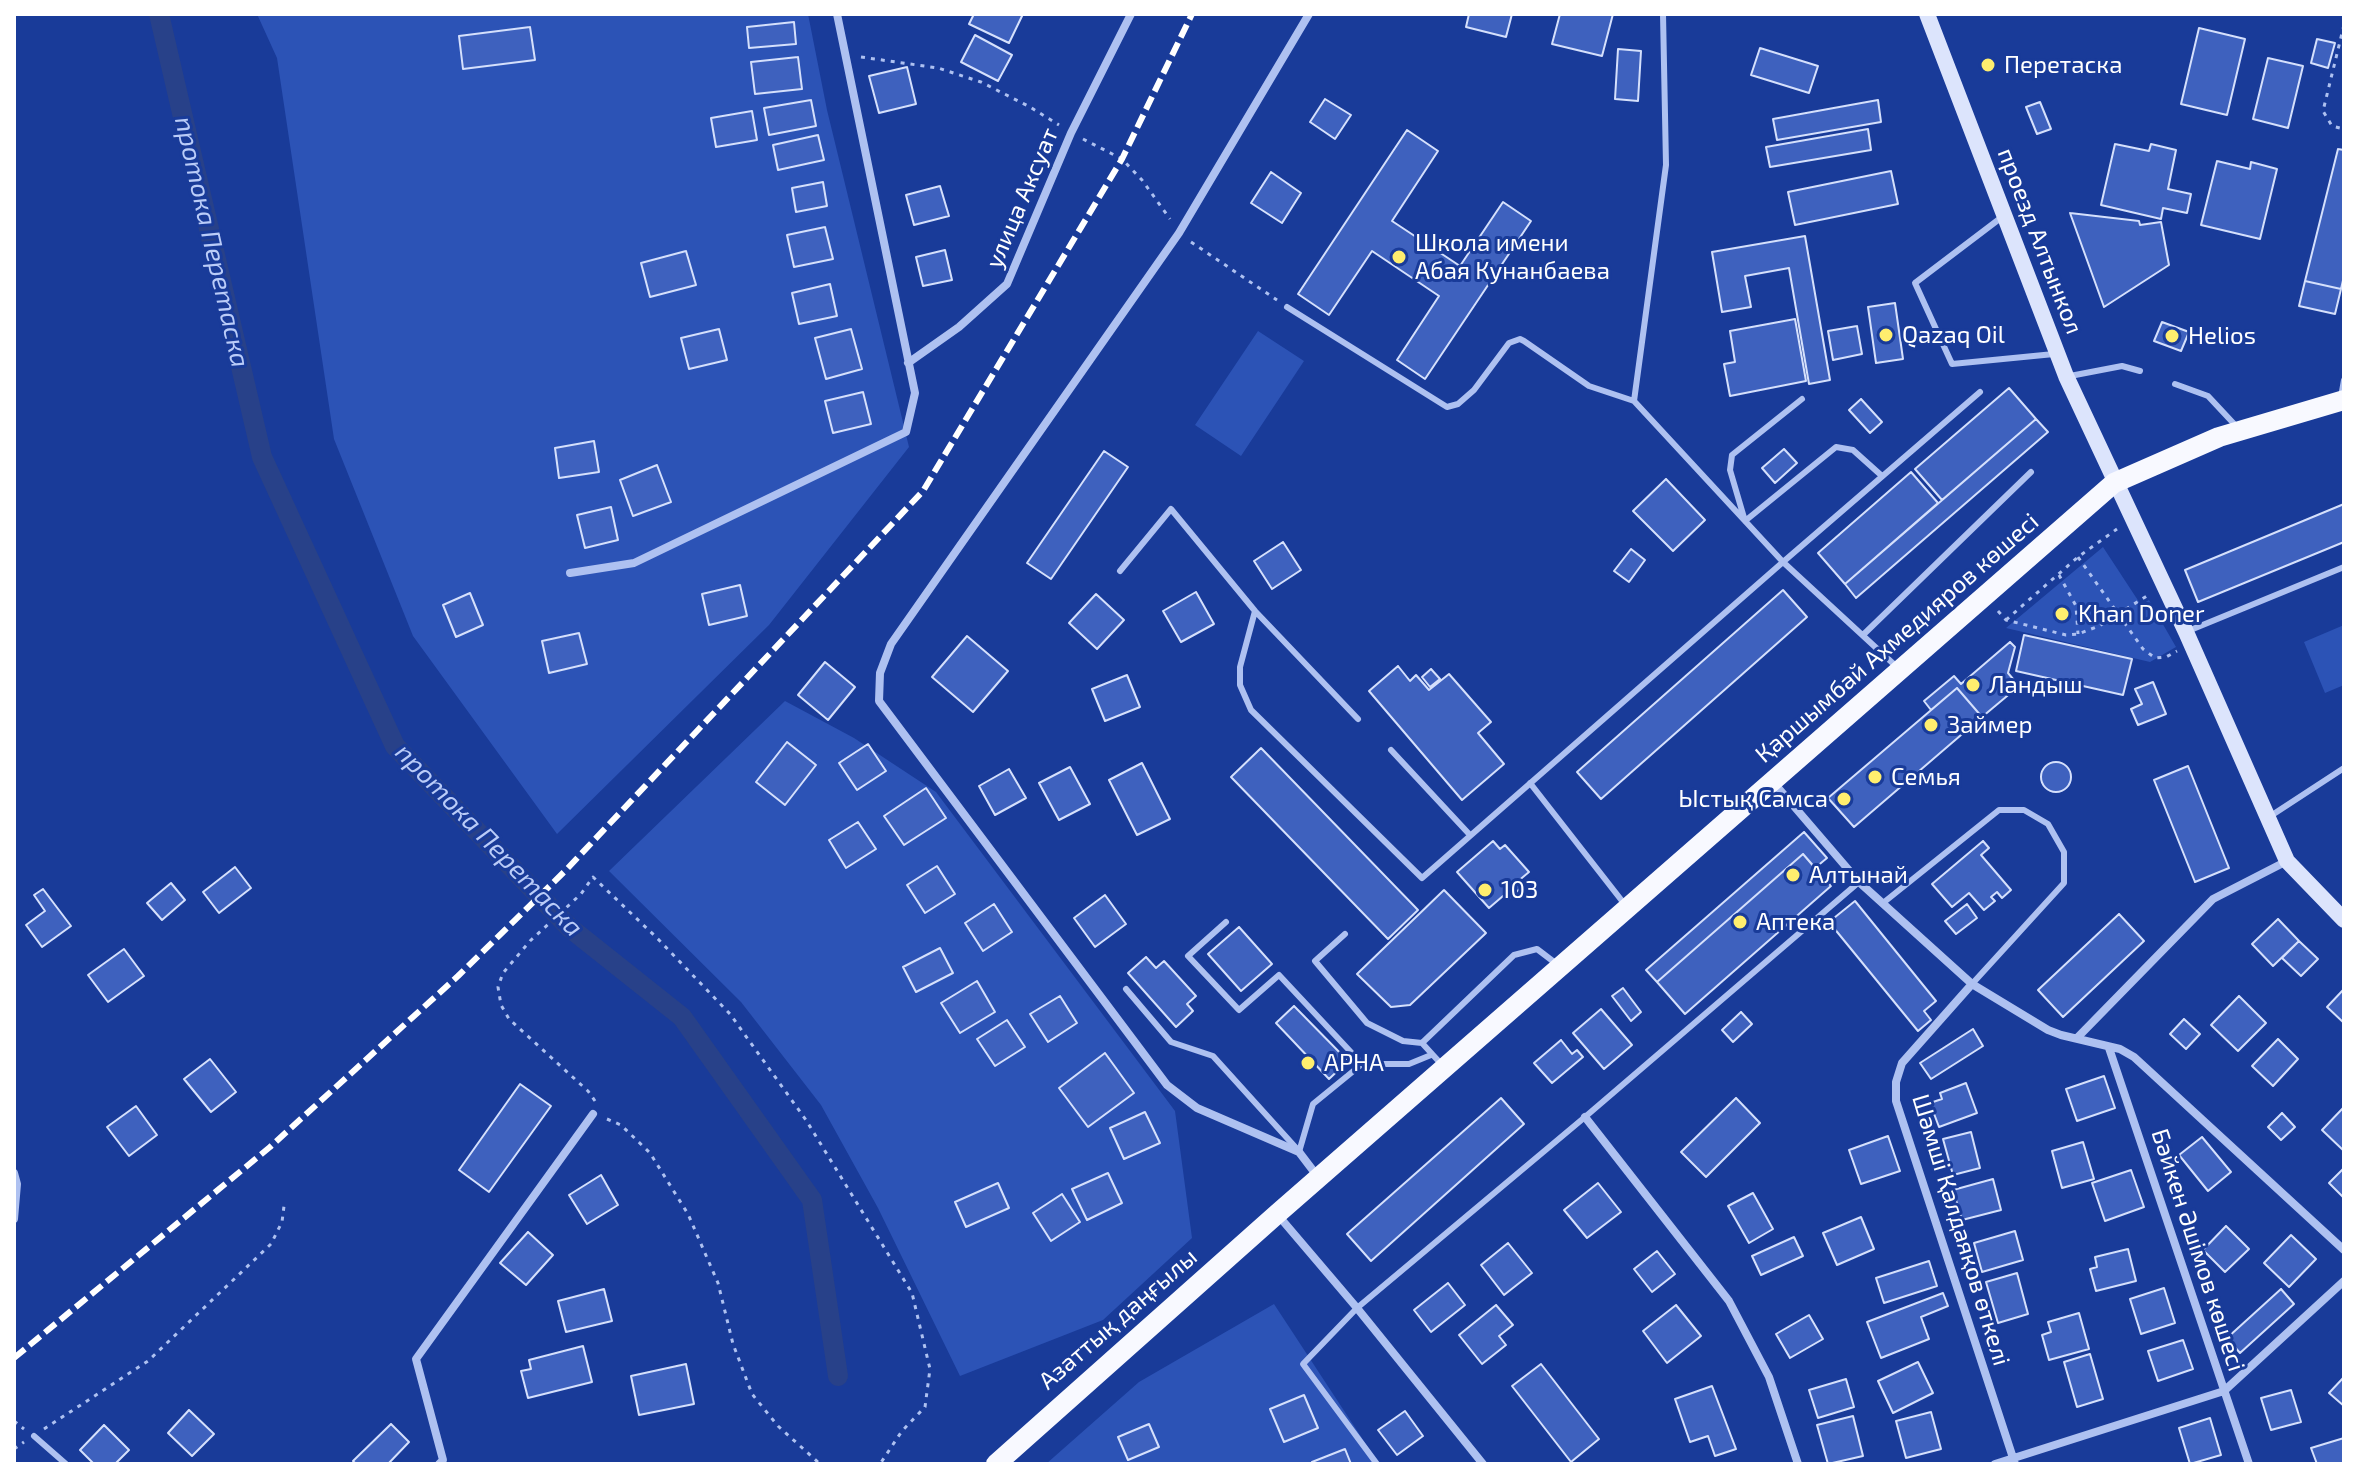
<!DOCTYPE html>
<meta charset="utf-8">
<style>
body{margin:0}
#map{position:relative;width:2358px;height:1478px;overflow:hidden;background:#193b99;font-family:"Exo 2",sans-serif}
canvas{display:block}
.frame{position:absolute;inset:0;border:16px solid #fff;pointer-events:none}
</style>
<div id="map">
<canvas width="2358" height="1478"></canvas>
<div class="frame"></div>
</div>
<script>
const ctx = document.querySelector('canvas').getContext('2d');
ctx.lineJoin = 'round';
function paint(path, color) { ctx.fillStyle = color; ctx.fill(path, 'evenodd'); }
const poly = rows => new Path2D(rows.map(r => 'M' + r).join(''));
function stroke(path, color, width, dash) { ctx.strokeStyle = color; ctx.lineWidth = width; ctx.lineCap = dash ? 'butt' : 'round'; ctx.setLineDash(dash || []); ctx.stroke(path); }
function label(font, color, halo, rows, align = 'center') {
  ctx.font = font + ' "Exo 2",sans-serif'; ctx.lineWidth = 6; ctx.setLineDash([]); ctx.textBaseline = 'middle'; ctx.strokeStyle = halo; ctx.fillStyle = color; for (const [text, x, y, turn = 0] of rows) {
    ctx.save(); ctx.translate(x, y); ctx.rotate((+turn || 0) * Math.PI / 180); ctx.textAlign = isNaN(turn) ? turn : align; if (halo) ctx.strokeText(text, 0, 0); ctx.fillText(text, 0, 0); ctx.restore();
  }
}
const green = poly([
 [257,14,808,14,827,110,909,447,769,625,557,834,413,636,334,439,277,58],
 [1258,331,1304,361,1241,456,1195,425],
 [2103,547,2141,605,2149,600,2176,647,2150,662,2006,628],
 [2344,625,2344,685,2325,693,2304,642],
 [785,701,854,738,936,792,1175,1111,1192,1238,1103,1320,960,1376,878,1208,821,1105,741,1002,609,871],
 [1274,1304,1379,1464,1046,1464,1139,1382]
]);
const canal = poly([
 [159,14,262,457,395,746,570,928,682,1017,812,1200,838,1376]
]);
const building = poly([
 [974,14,1023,14,1009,43,969,24,974,14],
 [1469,14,1512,14,1506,37,1466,27,1469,14],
 [1560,14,1613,14,1602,56,1552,44,1560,14],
 [794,22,796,44,749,48,747,27,794,22],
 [530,27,535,60,463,69,459,36,530,27],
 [2199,28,2245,39,2227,115,2181,104,2199,28],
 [975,35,1012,55,998,81,961,62,975,35],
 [2317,39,2335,43,2328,68,2311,63,2317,39],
 [1760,48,1818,66,1809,93,1751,75,1760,48],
 [1618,49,1641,51,1638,101,1615,99,1618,49],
 [798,57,802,89,755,94,751,62,798,57],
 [2268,58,2303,66,2288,128,2253,119,2268,58],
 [907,67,916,104,879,113,869,76,907,67],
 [1325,99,1351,115,1335,139,1310,122,1325,99],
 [811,100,816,126,769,135,764,108,811,100],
 [1878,100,1881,122,1777,140,1773,119,1878,100],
 [2040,102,2051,129,2037,134,2026,107,2040,102],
 [752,111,757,140,716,147,711,118,752,111],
 [1868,129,1871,150,1770,167,1766,147,1868,129],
 [1407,130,1438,151,1392,221,1460,266,1503,202,1531,221,1425,379,1397,360,1439,296,1372,251,1329,315,1298,294,1407,130],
 [818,135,824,160,778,170,773,145,818,135],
 [2115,144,2149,151,2151,144,2176,150,2168,189,2191,194,2187,213,2163,208,2161,219,2101,205,2115,144],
 [2338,149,2344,150,2344,276,2341,289,2305,281,2338,149],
 [2217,161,2250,169,2251,162,2277,169,2260,239,2201,225,2217,161],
 [1891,171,1898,204,1795,225,1788,192,1891,171],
 [1271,172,1301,193,1282,223,1251,203,1271,172],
 [823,182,827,206,796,212,792,188,823,182],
 [940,186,949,216,914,225,906,195,940,186],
 [2070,213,2139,221,2140,225,2161,222,2169,265,2104,307,2070,213],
 [825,227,833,259,794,267,787,235,825,227],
 [1805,236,1830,380,1809,384,1789,268,1745,276,1751,307,1722,312,1712,252,1805,236],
 [945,250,952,280,923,286,916,257,945,250],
 [686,251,696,285,650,297,641,263,686,251],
 [2305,281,2341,289,2335,314,2299,306,2305,281],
 [830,284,837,316,799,324,792,293,830,284],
 [1895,303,1903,359,1876,363,1868,307,1895,303],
 [1795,319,1806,381,1730,396,1724,364,1735,362,1730,331,1795,319],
 [2162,322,2189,332,2181,351,2154,341,2162,322],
 [1857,326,1862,354,1833,360,1828,331,1857,326],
 [719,329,727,360,689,369,681,338,719,329],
 [851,329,862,369,826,379,815,338,851,329],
 [2009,388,2036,419,1942,500,1915,469,2009,388],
 [863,392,871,424,833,433,825,401,863,392],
 [1861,399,1882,422,1870,433,1849,410,1861,399],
 [2036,419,2048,432,1856,598,1845,584,2036,419],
 [594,441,599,472,559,478,555,448,594,441],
 [1784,449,1797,463,1775,483,1762,468,1784,449],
 [1104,451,1128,467,1051,579,1027,563,1104,451],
 [657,465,671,502,633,516,620,480,657,465],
 [1911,472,1938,503,1845,584,1818,553,1911,472],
 [1666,479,1705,520,1673,551,1633,511,1666,479],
 [2344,504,2344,542,2198,602,2185,570,2344,504],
 [611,507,618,540,585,548,577,515,611,507],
 [1283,542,1301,570,1272,589,1254,561,1283,542],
 [1631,549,1645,560,1629,582,1614,571,1631,549],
 [740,585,747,616,709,625,702,594,740,585],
 [1783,590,1807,617,1601,799,1577,772,1783,590],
 [1196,592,1214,624,1181,642,1163,611,1196,592],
 [470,593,483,625,456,637,443,605,470,593],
 [1096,594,1124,620,1097,649,1069,623,1096,594],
 [579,633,587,664,549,673,542,641,579,633],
 [2024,635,2132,659,2123,695,2016,671,2024,635],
 [967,636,1008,671,973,712,932,677,967,636],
 [2010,642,2015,647,2008,673,2019,686,1982,717,1957,688,1931,710,1924,701,1954,676,1961,684,2010,642],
 [825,662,855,687,828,720,798,695,825,662],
 [1398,666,1410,681,1416,675,1429,690,1449,674,1491,722,1478,733,1504,764,1462,800,1369,691,1398,666],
 [1431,669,1440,679,1430,687,1422,677,1431,669],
 [1127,675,1140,707,1105,721,1092,689,1127,675],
 [2153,682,2166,714,2138,725,2131,709,2142,704,2135,689,2153,682],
 [1957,688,1982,717,1854,827,1828,798,1957,688],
 [787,742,816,765,785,805,756,782,787,742],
 [868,744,886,771,857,790,839,763,868,744],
 [1261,748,1418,910,1388,939,1231,777,1261,748],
 '2041 777a15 15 0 1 1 30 0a15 15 0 1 1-30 0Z',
 [1142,763,1170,819,1137,835,1109,780,1142,763],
 [2188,766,2229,868,2195,882,2154,780,2188,766],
 [1070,767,1090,804,1059,820,1039,783,1070,767],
 [1009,769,1026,798,995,815,979,786,1009,769],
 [926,788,946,818,904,845,884,816,926,788],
 [858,822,876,849,846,868,829,840,858,822],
 [1804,832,1827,858,1815,868,1803,854,1657,982,1646,970,1804,832],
 [1493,841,1500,849,1505,845,1529,872,1517,882,1522,887,1507,900,1503,896,1489,908,1457,872,1493,841],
 [1983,841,1989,848,1981,855,2011,890,2002,898,1997,892,1991,897,1995,901,1984,910,1969,893,1952,907,1932,884,1983,841],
 [1803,854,1831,886,1685,1014,1657,982,1803,854],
 [937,866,955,894,925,913,907,885,937,866],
 [235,867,251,888,219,913,203,892,235,867],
 [171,883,185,900,162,920,147,903,171,883],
 [43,889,71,926,42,947,26,925,45,911,34,895,43,889],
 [1444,890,1486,933,1410,1005,1391,1007,1357,974,1444,890],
 [1105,895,1126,924,1095,947,1074,918,1105,895],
 [1855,901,1936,1001,1924,1011,1931,1020,1918,1031,1829,922,1855,901],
 [994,904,1012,932,983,951,965,923,994,904],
 [1967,904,1977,918,1956,934,1945,921,1967,904],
 [2119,914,2144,941,2063,1017,2038,990,2119,914],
 [2278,919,2299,941,2273,966,2252,944,2278,919],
 [1239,927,1272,964,1241,991,1208,954,1239,927],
 [2299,941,2318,959,2301,976,2282,958,2299,941],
 [940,948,953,973,916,992,903,967,940,948],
 [124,949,144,976,108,1002,88,975,124,949],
 [1146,957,1156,968,1164,961,1196,996,1187,1004,1193,1011,1176,1027,1128,973,1146,957],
 [977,981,995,1012,960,1033,941,1003,977,981],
 [1623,988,1641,1012,1631,1021,1612,996,1623,988],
 [2344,989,2344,1023,2327,1007,2344,989],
 [1060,996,1077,1023,1048,1042,1030,1014,1060,996],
 [2239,996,2266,1023,2238,1051,2211,1025,2239,996],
 [1294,1006,1348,1061,1329,1079,1276,1023,1294,1006],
 [1601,1009,1632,1045,1604,1069,1573,1033,1601,1009],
 [1741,1012,1752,1024,1733,1042,1722,1030,1741,1012],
 [2184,1019,2200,1034,2186,1049,2170,1034,2184,1019],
 [1007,1020,1025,1047,995,1066,977,1039,1007,1020],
 [1973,1029,1983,1046,1931,1079,1920,1063,1973,1029],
 [2278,1039,2298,1059,2273,1086,2252,1066,2278,1039],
 [1561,1040,1572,1054,1577,1050,1583,1057,1552,1083,1534,1063,1561,1040],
 [1105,1053,1134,1093,1088,1127,1059,1088,1105,1053],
 [210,1059,236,1092,211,1112,184,1079,210,1059],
 [2104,1076,2115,1108,2077,1121,2066,1089,2104,1076],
 [1966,1083,1977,1113,1939,1127,1930,1103,1942,1099,1940,1093,1966,1083],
 [520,1084,551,1106,489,1192,459,1170,520,1084],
 [1501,1098,1524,1124,1371,1261,1347,1234,1501,1098],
 [1736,1098,1760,1123,1706,1177,1681,1152,1736,1098],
 [136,1106,157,1135,129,1156,107,1127,136,1106],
 [2344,1107,2344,1151,2322,1130,2344,1107],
 [1145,1112,1160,1143,1124,1159,1110,1128,1145,1112],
 [2282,1113,2295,1127,2281,1140,2268,1127,2282,1113],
 [1971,1132,1980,1168,1953,1175,1943,1139,1971,1132],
 [1888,1136,1900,1171,1861,1184,1849,1150,1888,1136],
 [2202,1137,2231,1172,2208,1191,2179,1155,2202,1137],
 [2083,1142,2094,1179,2062,1188,2052,1151,2083,1142],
 [2344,1168,2344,1197,2343,1197,2329,1183,2344,1168],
 [2131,1170,2144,1207,2105,1221,2092,1183,2131,1170],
 [1108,1173,1122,1203,1087,1220,1072,1189,1108,1173],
 [601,1175,618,1205,587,1224,569,1195,601,1175],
 [1993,1179,2001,1210,1962,1220,1953,1190,1993,1179],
 [998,1183,1009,1208,966,1227,955,1202,998,1183],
 [1598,1183,1621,1212,1587,1238,1564,1210,1598,1183],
 [1753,1193,1773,1229,1749,1243,1728,1206,1753,1193],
 [1062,1194,1080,1222,1051,1241,1033,1213,1062,1194],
 [1861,1217,1874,1249,1837,1265,1823,1233,1861,1217],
 [2226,1226,2249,1249,2225,1272,2203,1250,2226,1226],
 [2015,1231,2023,1260,1982,1272,1974,1243,2015,1231],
 [528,1232,553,1255,526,1285,500,1263,528,1232],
 [2291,1235,2316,1259,2289,1287,2264,1263,2291,1235],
 [1794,1237,1803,1256,1761,1275,1752,1256,1794,1237],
 [1508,1243,1532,1273,1504,1295,1481,1265,1508,1243],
 [2128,1249,2136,1281,2096,1291,2090,1269,2097,1267,2095,1257,2128,1249],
 [1657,1251,1675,1274,1652,1292,1634,1269,1657,1251],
 [1929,1261,1937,1286,1884,1303,1876,1278,1929,1261],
 [2017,1273,2028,1314,1998,1323,1986,1282,2017,1273],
 [1448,1283,1465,1305,1431,1332,1414,1310,1448,1283],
 [2164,1288,2175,1323,2141,1334,2130,1299,2164,1288],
 [604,1289,612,1321,566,1332,558,1301,604,1289],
 [2281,1289,2294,1304,2240,1353,2227,1338,2281,1289],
 [1943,1293,1948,1306,1921,1317,1929,1339,1881,1358,1867,1322,1943,1293],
 [1496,1305,1513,1325,1499,1336,1506,1345,1482,1364,1459,1335,1496,1305],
 [1676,1305,1701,1336,1667,1363,1643,1331,1676,1305],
 [2079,1313,2089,1349,2049,1360,2042,1335,2051,1332,2048,1322,2079,1313],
 [1809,1315,1823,1339,1790,1358,1776,1334,1809,1315],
 [2183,1340,2193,1369,2158,1381,2148,1351,2183,1340],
 [583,1346,592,1382,528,1398,521,1371,531,1369,529,1360,583,1346],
 [2090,1354,2103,1399,2077,1407,2064,1362,2090,1354],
 [1918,1362,1933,1393,1893,1413,1878,1381,1918,1362],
 [686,1364,694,1404,639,1415,631,1376,686,1364],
 [1541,1364,1599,1439,1571,1462,1512,1386,1541,1364],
 [2344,1377,2344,1406,2329,1393,2344,1377],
 [1846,1379,1854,1407,1818,1418,1809,1390,1846,1379],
 [1712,1386,1736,1449,1715,1456,1708,1436,1690,1442,1675,1399,1712,1386],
 [2291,1390,2301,1422,2271,1430,2261,1398,2291,1390],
 [1304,1395,1318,1428,1284,1442,1270,1409,1304,1395],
 [189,1410,214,1434,192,1456,168,1433,189,1410],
 [1405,1411,1423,1436,1397,1455,1378,1430,1405,1411],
 [1931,1412,1941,1449,1906,1458,1896,1421,1931,1412],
 [1853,1416,1863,1456,1828,1464,1817,1425,1853,1416],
 [2210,1418,2221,1455,2190,1464,2179,1428,2210,1418],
 [391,1424,409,1442,388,1464,356,1464,353,1461,391,1424],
 [1149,1424,1159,1447,1128,1460,1118,1437,1149,1424],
 [104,1425,129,1450,115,1464,94,1464,80,1450,104,1425],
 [2344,1438,2344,1464,2317,1464,2311,1448,2344,1438],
 [1345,1449,1351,1464,1313,1464,1312,1462,1345,1449]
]);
const path = poly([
 [2344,25,2323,111,2332,126,2344,129],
 [861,57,938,68,981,82,1030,107,1059,125],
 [1083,139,1122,159,1142,180,1170,219],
 [1191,242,1277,300],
 [2078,557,2143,649,2155,658,2166,657,2177,651],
 [2059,575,2076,606,2078,634],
 [1998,611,2006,620,2066,635,2078,634,2099,626,2150,594],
 [2006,620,2078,557,2117,529],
 [595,1101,588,1091,509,1019,501,1005,498,987,503,973,530,941,581,894,593,877,657,938,730,1014,806,1120,912,1293,930,1369,925,1407,902,1431,880,1464],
 [607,1119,621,1125,650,1153,688,1214,718,1283,733,1344,752,1394,778,1426,820,1464],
 [14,1421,24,1429],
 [44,1429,148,1361,271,1244,282,1222,284,1206],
 [14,1449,24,1442]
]);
const lane = poly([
 [2002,217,1915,283,1952,364,2054,354],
 [1287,307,1447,407,1458,404,1474,390,1509,343,1520,339,1524,341,1589,386,1634,401,1783,562,1980,392],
 [2070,376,2122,366,2140,371],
 [2175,384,2208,396,2236,426],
 [2341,397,2344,380],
 [1802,399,1732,455,1730,470,1745,521,1836,447,1853,450,1882,476],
 [1634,401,1666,165,1663,14],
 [1120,571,1171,509,1255,611,1240,667,1240,685,1251,710,1422,878,1783,562,1898,668],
 [1255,611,1358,719],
 [2188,631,2344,567],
 [1864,634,2031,472],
 [1391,750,1470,835],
 [1530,783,1626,906],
 [2269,817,2344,768],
 [1883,903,1999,810,2024,810,2048,824,2064,852,2064,883,1972,984],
 [1226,922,1188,956,1239,1010,1279,975,1362,1064],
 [1345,934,1315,961,1367,1023,1403,1041,1422,1043],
 [1126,989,1171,1042,1213,1056,1297,1149],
 [1443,1066,1422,1043,1514,955,1537,949,1558,965],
 [1299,1152,1313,1104,1362,1064,1409,1064,1431,1055],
 [34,1436,66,1464],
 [1377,1464,1303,1364,1357,1308,1585,1117,1859,882]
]);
const street = poly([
 [1309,14,1179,233,891,644,880,673,879,701,1167,1085,1197,1108,1299,1152,1318,1177],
 [908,363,959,327,1007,284,1071,133,1131,14],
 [570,573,634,563,906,432,915,393,837,14],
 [1774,783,1859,882,1972,984,2048,1030,2061,1035,2120,1049,2134,1057,2344,1250],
 [1972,984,1902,1063,1896,1082,1896,1101,2015,1464],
 [2077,1038,2213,899,2287,861],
 [2109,1048,2249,1464],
 [1585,1117,1729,1301,1769,1377,1798,1464],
 [14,1173,17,1184,14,1219],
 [1277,1214,1357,1308,1483,1464],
 [439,1464,443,1460,416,1359,593,1114],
 [1995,1464,2224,1391,2344,1281]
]);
const secondary = poly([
 [1927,14,2066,376,2186,632,2287,861,2344,920]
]);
const primary = poly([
 [996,1464,1277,1214,2114,483,2219,437,2344,400]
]);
const rail = poly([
 [14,1358,270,1147,458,976,566,870,923,491,1122,159,1192,14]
]);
const markers = [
 [1988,65,8,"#ffee6e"],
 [1399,257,8,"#ffee6e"],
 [1886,335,8,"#ffee6e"],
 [2172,336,8,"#ffee6e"],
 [2062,614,8,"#ffee6e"],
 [1973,685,8,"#ffee6e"],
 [1931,725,8,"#ffee6e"],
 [1875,777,8,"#ffee6e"],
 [1844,799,8,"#ffee6e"],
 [1793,875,8,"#ffee6e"],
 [1485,890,8,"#ffee6e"],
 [1740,922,8,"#ffee6e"],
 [1308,1063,8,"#ffee6e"]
];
const poiNames = [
 ["Перетаска",2004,65],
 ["Школа имени",1415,243],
 ["Абая Кунанбаева",1415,271],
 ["Qazaq Oil",1902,335],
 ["Helios",2188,336],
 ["Khan Doner",2078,614],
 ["Ландыш",1989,685],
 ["Займер",1947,725],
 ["Семья",1891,777],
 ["Ыстық Самса",1828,799,"right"],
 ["Алтынай",1809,875],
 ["103",1501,890],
 ["Аптека",1756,922],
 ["АРНА",1324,1063]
];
const streetNames = [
 ["улица Аксуат",1022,198,-67],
 ["проезд Алтынкол",2040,241,69],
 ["Қаршымбай Ахмедияров көшесі",1897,638,-41],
 ["Шәмші Қалдаяқов өткелі",1961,1230,73],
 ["Бәйкен Әшімов көшесі",2198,1250,72],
 ["Азаттық даңғылы",1118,1319,-41]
];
const waterNames = [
 ["протока Перетаска",212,242,77],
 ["протока Перетаска",489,840,46]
];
paint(green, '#2c53b6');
stroke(canal, '#284189', 20);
paint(building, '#3e61be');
stroke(building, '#d5e0fc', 2);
stroke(path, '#aec1f1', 3, [4, 6]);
stroke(lane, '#aec1f1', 6);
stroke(street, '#aec1f1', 8);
stroke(secondary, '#dce4fc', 16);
stroke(primary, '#f8f9ff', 20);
stroke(rail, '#fff', 6, [14, 6]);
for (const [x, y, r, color] of markers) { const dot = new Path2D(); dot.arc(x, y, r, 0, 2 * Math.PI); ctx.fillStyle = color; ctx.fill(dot); stroke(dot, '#193b99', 3); }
label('24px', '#fff', '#193b99', poiNames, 'left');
label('24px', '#fff', '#193b99', streetNames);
label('italic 26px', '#baccf8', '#193b99', waterNames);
</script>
